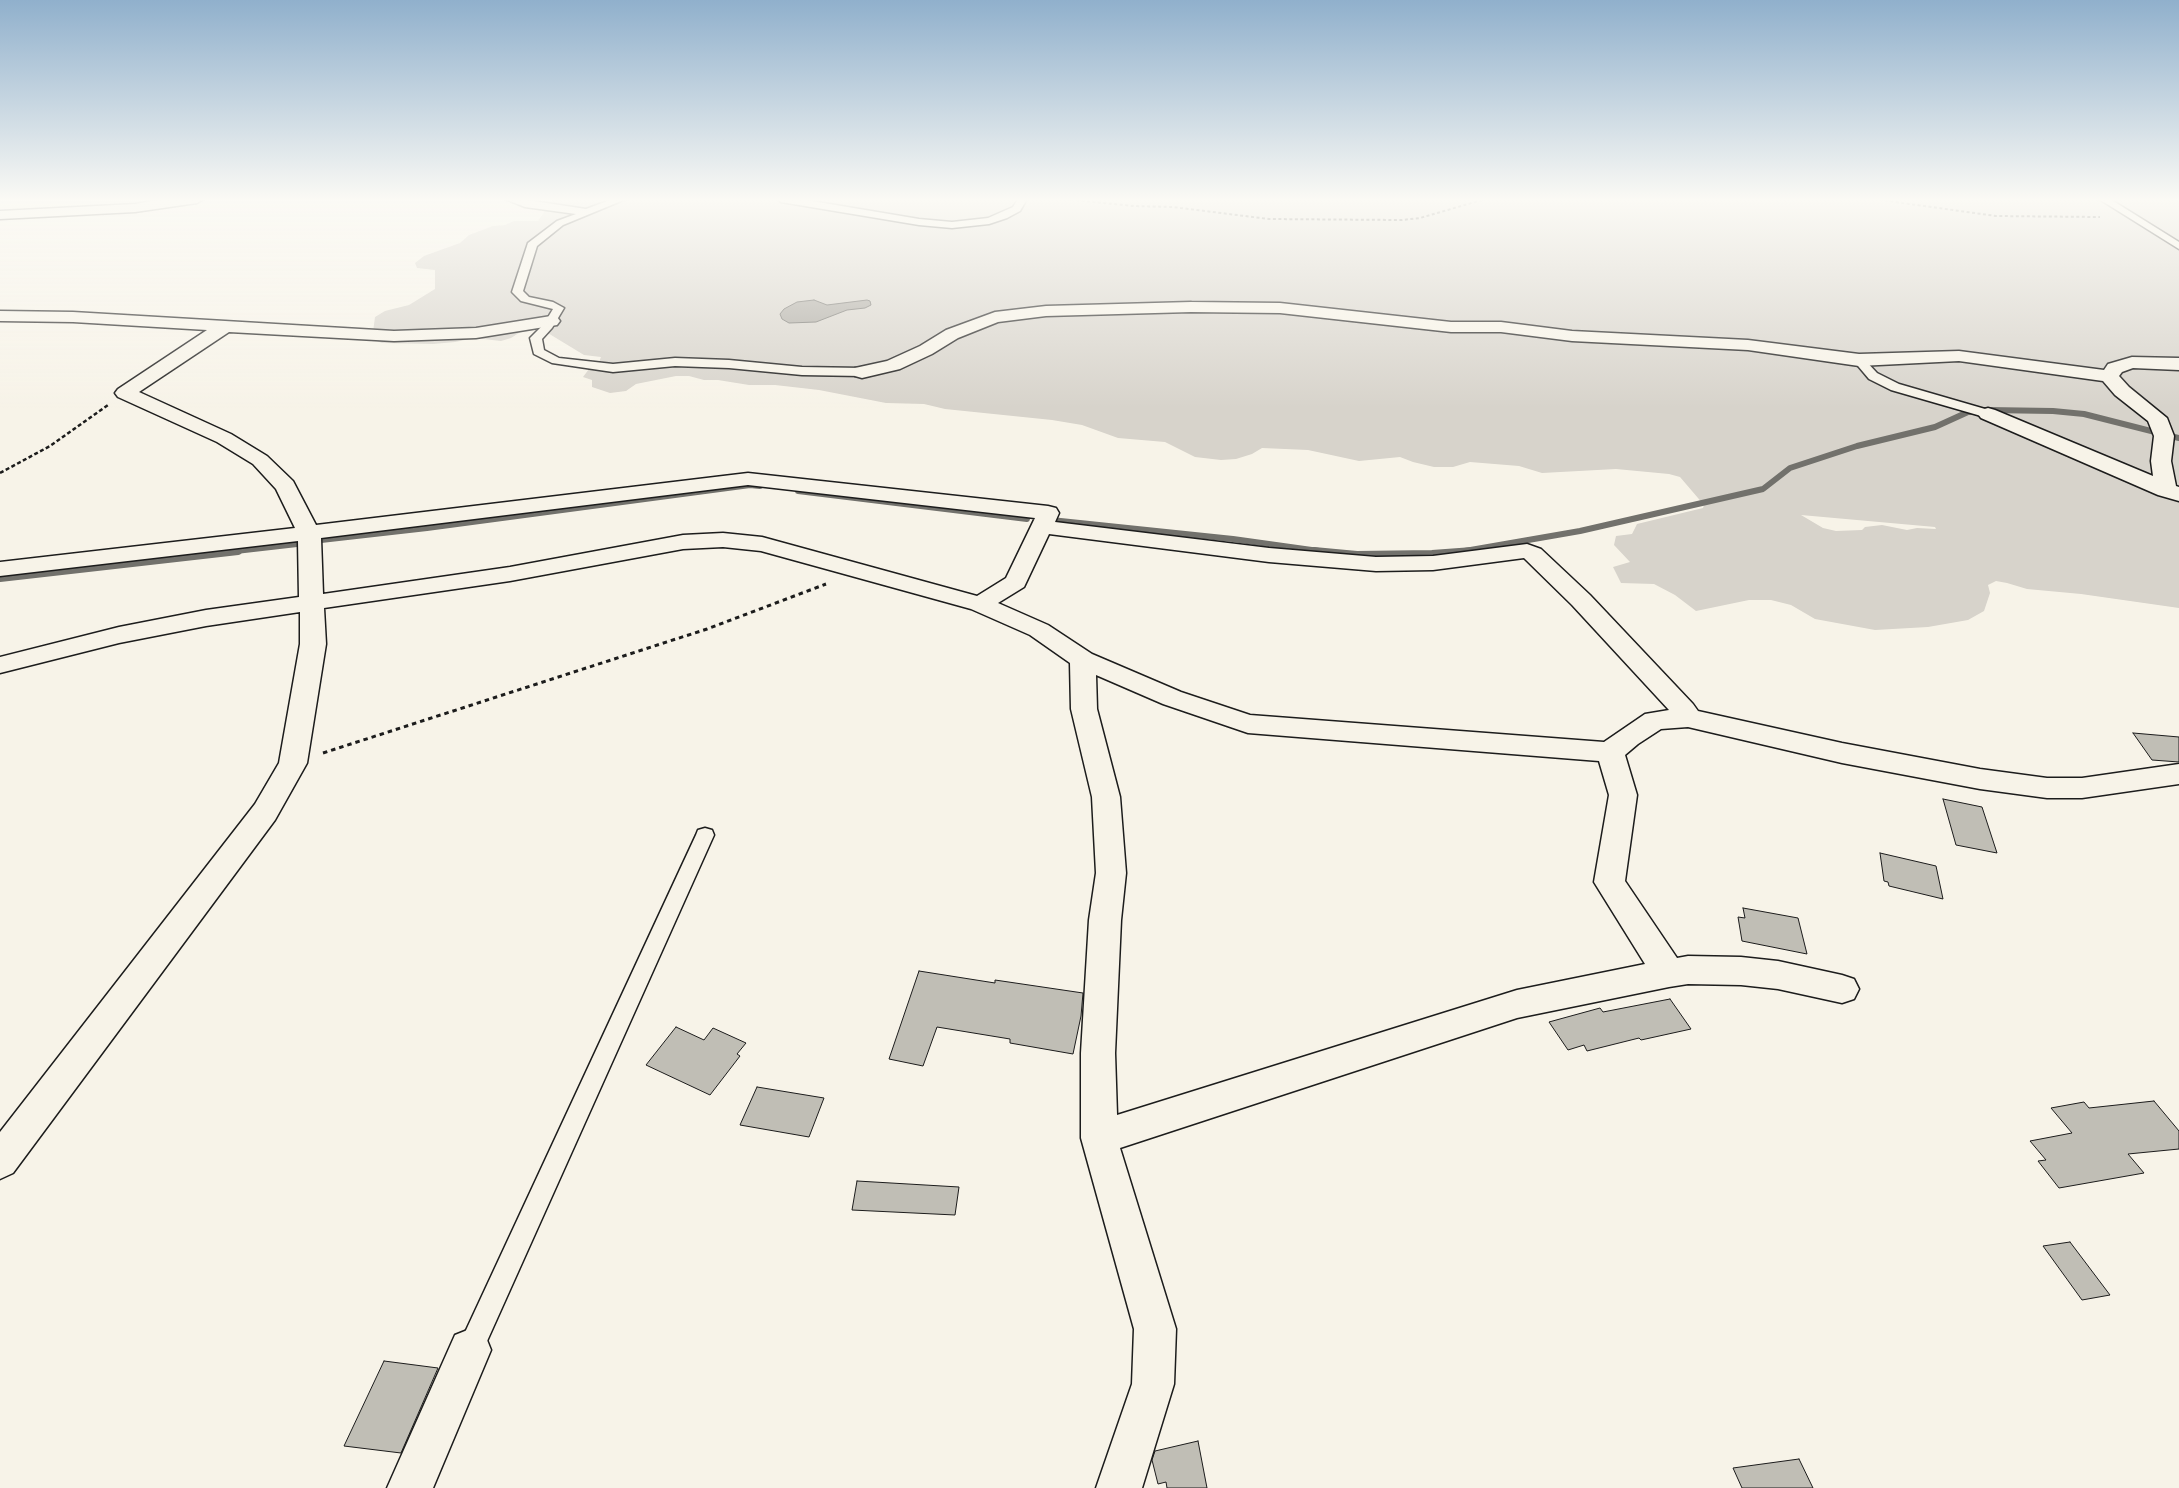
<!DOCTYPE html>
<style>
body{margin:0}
canvas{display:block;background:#f7f3e8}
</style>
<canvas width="2179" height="1488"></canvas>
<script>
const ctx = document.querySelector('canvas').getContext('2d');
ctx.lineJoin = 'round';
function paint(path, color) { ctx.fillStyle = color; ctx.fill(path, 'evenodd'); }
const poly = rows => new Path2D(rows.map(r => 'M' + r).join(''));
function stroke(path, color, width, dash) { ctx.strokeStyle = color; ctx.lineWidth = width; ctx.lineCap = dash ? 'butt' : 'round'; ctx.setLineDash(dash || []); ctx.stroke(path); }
const green = poly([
 [553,199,2179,199,2179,608,2081,594,2027,589,2007,583,1996,581,1988,585,1990,593,1984,611,1968,620,1928,627,1875,630,1815,619,1791,605,1771,600,1749,600,1696,611,1675,595,1654,584,1621,583,1613,567,1630,562,1614,545,1616,536,1632,534,1637,524,1703,508,1704,505,1680,477,1669,474,1616,469,1542,473,1519,466,1470,462,1453,467,1434,467,1413,462,1400,457,1359,461,1308,450,1262,448,1252,454,1236,459,1221,460,1195,457,1165,442,1118,438,1082,425,1052,420,945,409,924,404,886,403,819,390,775,385,749,385,718,380,704,380,689,376,676,376,636,384,626,391,610,393,592,387,592,380,583,377,592,365,599,362,601,357,584,355,533,324,511,338,501,341,475,338,455,342,433,344,382,343,374,340,373,332,375,317,385,311,409,305,435,289,435,270,417,268,415,263,424,256,460,243,469,235,493,226,505,225,514,221,538,221],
 [1801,515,1935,527,1936,529,1917,528,1907,530,1882,525,1865,527,1862,530,1836,531,1823,528]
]);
const water = poly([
 [814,300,827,305,867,300,870,301,871,305,865,308,847,310,816,322,789,323,782,319,780,314,784,309,797,302,814,300]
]);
const streamFar1 = poly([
 [798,491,1027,519],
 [1051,520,1233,539,1326,552],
 [321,540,427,528,750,485,760,486],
 [227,552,297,544],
 [1459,552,1580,531,1763,489,1790,468,1857,446,1935,427,1968,412,1988,410,2053,411,2084,414,2179,438]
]);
const stream = poly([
 [1314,551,1357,555,1432,554,1473,551],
 [0,578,238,551]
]);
const building = poly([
 [2133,733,2179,737,2179,762,2152,760,2133,733],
 [1943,799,1982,807,1997,853,1956,845,1943,799],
 [1880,853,1936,866,1943,899,1889,886,1888,882,1884,881,1880,853],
 [1743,908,1798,918,1807,954,1742,941,1738,917,1745,918,1743,908],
 [919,971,995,983,995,980,1083,993,1081,1016,1073,1054,1010,1043,1010,1039,937,1027,923,1066,889,1059,919,971],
 [1670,999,1691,1029,1641,1040,1639,1038,1587,1051,1584,1045,1568,1050,1549,1022,1600,1008,1603,1012,1670,999],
 [676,1027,704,1040,713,1028,746,1043,737,1054,740,1056,710,1095,646,1065,676,1027],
 [757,1087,824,1098,809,1137,740,1125,757,1087],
 [2154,1101,2179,1131,2179,1149,2128,1154,2144,1173,2059,1188,2038,1161,2046,1160,2030,1141,2072,1133,2051,1108,2084,1102,2089,1108,2154,1101],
 [857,1181,959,1187,955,1215,852,1210,857,1181],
 [2070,1242,2110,1295,2082,1300,2043,1246,2070,1242],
 [384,1361,438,1368,401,1453,344,1446,384,1361],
 [1198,1441,1207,1488,1167,1488,1166,1482,1158,1484,1152,1460,1155,1451,1198,1441],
 [1799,1459,1813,1488,1742,1488,1733,1468,1799,1459]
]);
const pathFar2 = poly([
 [1065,199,1134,206,1173,207,1269,219,1402,220,1420,218,1485,199],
 [1874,199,1996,216,2100,217]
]);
const pathFar1 = poly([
 [0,473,50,446,108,405]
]);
const path = poly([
 [323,753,707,629,826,584]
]);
const lane = poly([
 [505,199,520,199,586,209,613,199,626,199,563,225,537,246,523,291,529,297,553,302,564,308,552,328,542,339,544,350,559,358,613,364,675,358,729,360,802,367,862,368,868,372,862,376,802,375,729,368,675,366,613,372,552,363,534,354,530,338,544,324,553,309,521,301,512,292,528,243,557,221,576,214,525,207,505,199],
 [777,199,800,199,919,219,952,222,988,218,1013,207,1018,199,1027,199,1020,211,1007,218,989,224,952,228,919,225,781,202,777,199],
 [2099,199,2110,199,2179,242,2179,249,2099,199],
 [1859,356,1863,358,1877,373,1899,384,1992,411,1994,414,1988,418,1891,390,1869,379,1853,360,1859,356],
 [705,828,712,830,714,835,479,1359,470,1363,461,1359,457,1350,461,1341,696,835,698,830,705,828]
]);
const street = poly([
 [164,199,204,199,197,203,135,212,0,219,0,211,135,204,164,199],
 [1191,302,1280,303,1451,322,1501,322,1572,331,1748,340,1859,354,1959,351,2104,370,2108,364,2132,357,2179,358,2179,370,2133,368,2122,372,2119,376,2129,387,2167,418,2174,436,2171,461,2176,486,2179,487,2179,501,2158,495,1981,418,1978,414,1981,410,1988,408,1995,410,2153,476,2151,461,2154,436,2148,421,2115,395,2103,381,1959,361,1859,366,1748,350,1572,341,1501,332,1451,332,1280,313,1191,312,1046,316,998,322,958,338,932,354,900,369,862,378,855,376,853,372,855,368,887,361,920,346,946,330,995,312,1046,306,1191,302],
 [0,311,73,312,394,331,476,328,551,316,557,317,560,321,557,325,476,338,394,341,229,332,139,392,231,434,267,456,293,481,316,525,748,473,1048,506,1056,508,1059,513,1055,522,1269,548,1376,557,1433,556,1527,544,1541,549,1590,595,1693,704,1698,711,1842,743,1980,769,2047,778,2082,778,2179,764,2179,784,2082,798,2047,798,1980,789,1842,763,1688,727,1661,729,1638,744,1625,755,1637,795,1625,881,1677,958,1688,956,1741,957,1778,961,1842,975,1854,979,1859,989,1854,999,1842,1003,1778,989,1741,985,1688,984,1669,987,1517,1018,1120,1148,1176,1329,1174,1384,1142,1488,1096,1488,1132,1384,1134,1329,1081,1138,1081,1053,1089,920,1096,873,1092,797,1071,709,1070,663,1030,635,971,609,761,551,723,547,683,549,510,581,324,608,326,644,307,763,275,820,13,1173,0,1179,0,1132,255,804,279,763,300,644,300,612,206,626,119,643,0,673,0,657,119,627,206,610,299,597,298,541,0,576,0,562,295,528,276,489,253,464,217,442,118,397,115,393,118,389,207,330,73,322,0,321,0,311],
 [748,485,1035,518,1006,578,977,596,762,537,723,533,683,535,510,567,323,594,321,538,748,485],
 [1049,534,1269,562,1376,571,1433,570,1524,558,1572,605,1669,710,1645,714,1604,742,1250,715,1181,692,1092,654,1048,625,998,603,1024,587,1049,534],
 [1096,675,1163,704,1248,733,1599,761,1609,795,1594,882,1645,964,1517,990,1117,1115,1115,1053,1121,920,1126,873,1120,797,1097,709,1096,675],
 [470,1329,485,1335,491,1350,433,1488,387,1488,455,1335,470,1329]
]);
paint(green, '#d7d3cb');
paint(water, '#aca9a2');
stroke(water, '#72716c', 1);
stroke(streamFar1, '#72716c', 6);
stroke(stream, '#72716c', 8);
paint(building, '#c0beb5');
stroke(building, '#1c1c1c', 1);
stroke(lane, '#1c1c1c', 3);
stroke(street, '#1c1c1c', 3);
stroke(pathFar2, '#1c1c1c', 2, [3, 2.5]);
stroke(pathFar1, '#1c1c1c', 2.5, [4, 2.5]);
stroke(path, '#1c1c1c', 3, [4.5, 4]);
paint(lane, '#f7f3e8');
paint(street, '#f7f3e8');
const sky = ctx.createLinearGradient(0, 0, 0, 408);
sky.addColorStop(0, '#90b0cc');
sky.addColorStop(0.49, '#fbfaf5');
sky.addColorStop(1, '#fbfaf500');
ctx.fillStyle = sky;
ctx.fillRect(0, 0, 2179, 408);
</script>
